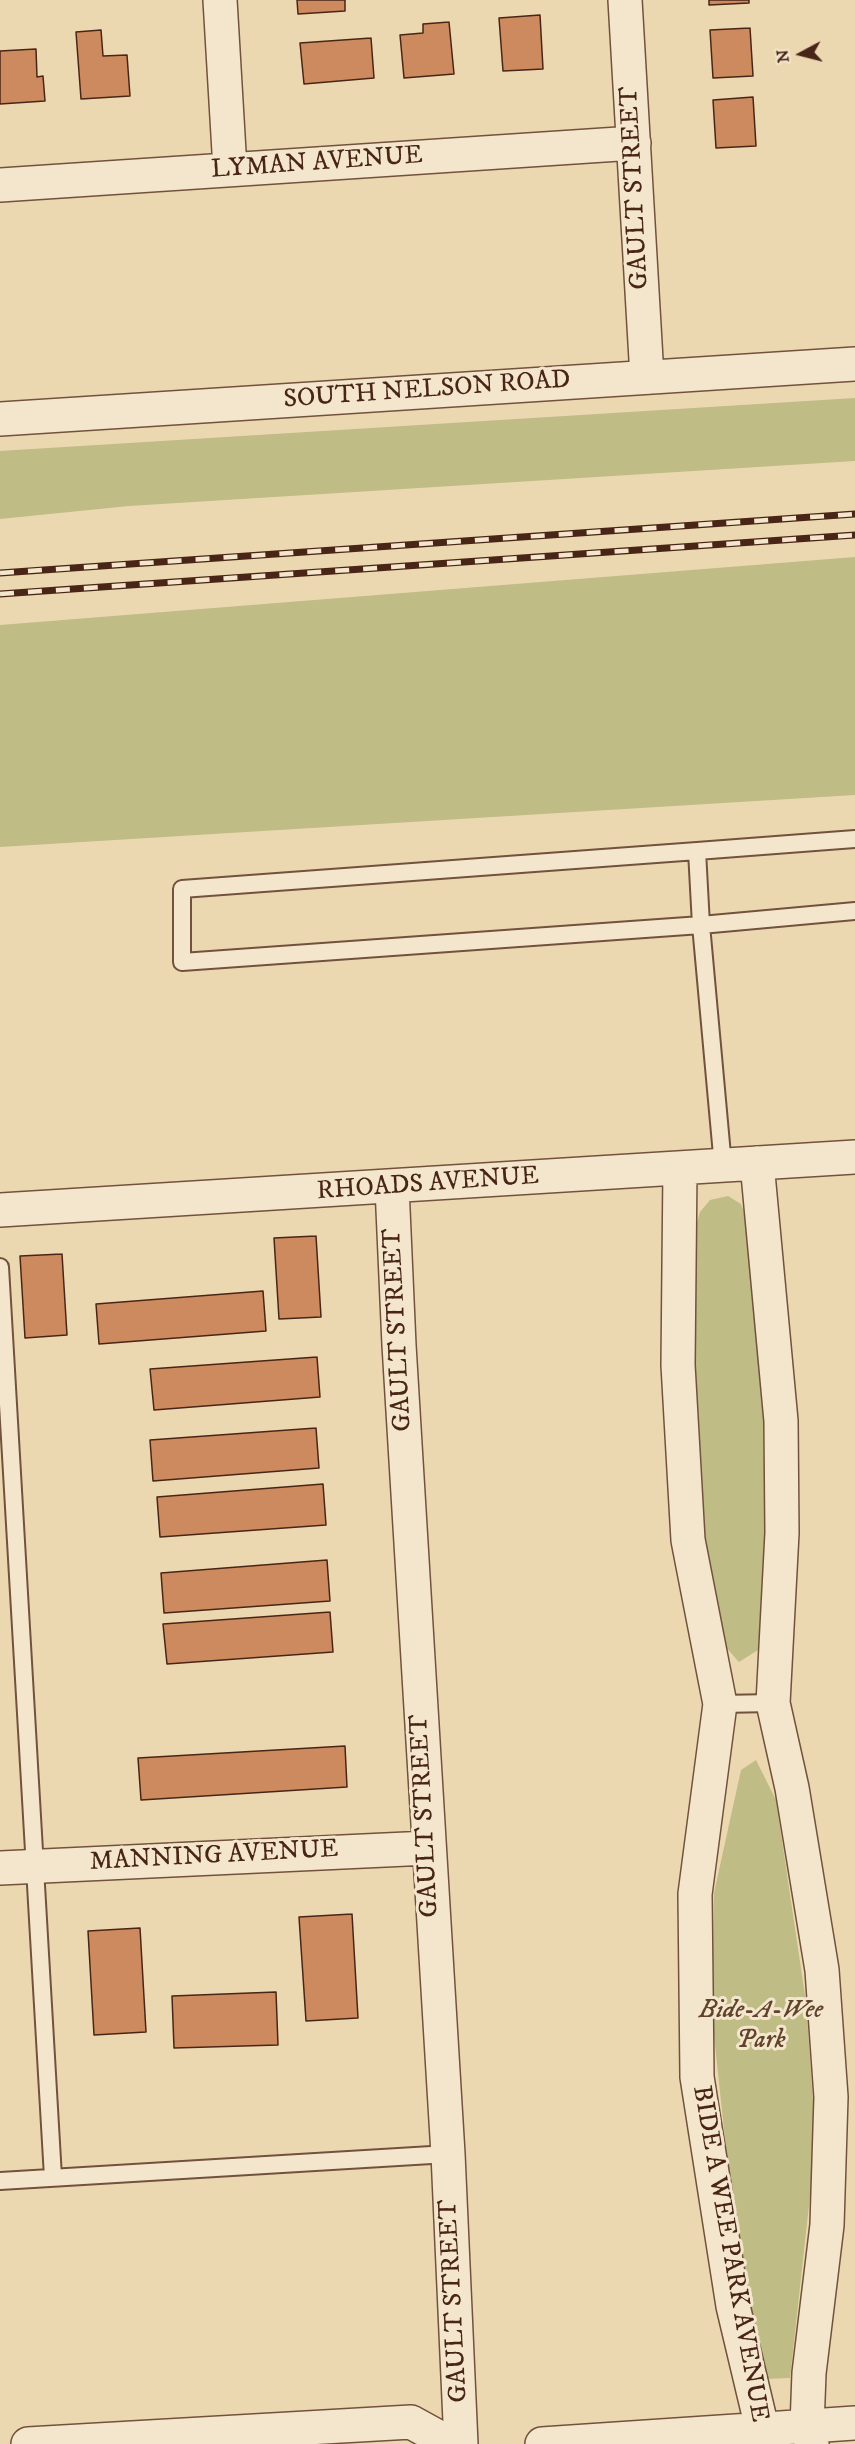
<!DOCTYPE html>
<style>
body{margin:0}
#map{position:relative;width:855px;height:2444px;overflow:hidden;background:#ecd8b0;font-family:"IM FELL DW Pica",serif}
canvas{display:block}
.north{position:absolute;left:771px;top:24px;width:60px;height:60px;-webkit-text-stroke:4px #f3e6cc;paint-order:stroke;rotate:263deg;font-size:16px;font-weight:700;line-height:24px;text-align:center;color:#492517}
.north::after{content:'';display:block;margin:auto;width:21px;height:27px;background:#492517;clip-path:polygon(50% 0,100% 100%,50% 72%,0 100%)}
</style>
<div id="map">
<canvas width="855" height="2444"></canvas>
<div class="north">N</div>
</div>
<script>
const ctx = document.querySelector('canvas').getContext('2d');
ctx.lineJoin = 'round';
function paint(path, color) { ctx.fillStyle = color; ctx.fill(path, 'evenodd'); }
const poly = rows => new Path2D(rows.map(r => 'M' + r).join(''));
function stroke(path, color, width, dash) { ctx.strokeStyle = color; ctx.lineWidth = width; ctx.lineCap = dash ? 'butt' : 'round'; ctx.setLineDash(dash || []); ctx.stroke(path); }
function label(font, color, halo, rows, align = 'center') {
  ctx.font = font + ' "IM FELL DW Pica",serif'; ctx.lineWidth = 6; ctx.setLineDash([]); ctx.textBaseline = 'middle'; ctx.strokeStyle = halo; ctx.fillStyle = color; for (const [text, x, y, turn = 0] of rows) {
    ctx.save(); ctx.translate(x, y); ctx.rotate((+turn || 0) * Math.PI / 180); ctx.textAlign = isNaN(turn) ? turn : align; if (halo) ctx.strokeText(text, 0, 0); ctx.fillText(text, 0, 0); ctx.restore();
  }
}
const green = poly([
 [855,398,855,461,129,506,0,519,0,451],
 [855,557,855,795,0,847,0,625],
 [728,1196,741,1204,747,1219,765,1423,767,1504,758,1650,739,1662,723,1644,698,1540,691,1449,694,1234,700,1212,710,1200],
 [756,1760,776,1800,806,2002,816,2142,790,2378,766,2379,749,2313,728,2167,712,2017,714,1893,741,1770]
]);
const building = poly([
 [297,0,345,0,345,11,298,14,297,0],
 [709,0,749,0,749,3,709,5,709,0],
 [540,15,543,69,503,71,499,18,540,15],
 [449,22,454,74,404,78,400,35,423,33,423,24,449,22],
 [750,28,753,76,713,78,710,30,750,28],
 [101,30,103,56,127,55,130,96,81,99,76,32,101,30],
 [371,38,374,78,304,84,300,43,371,38],
 [36,49,37,77,43,76,45,101,0,104,0,51,36,49],
 [753,97,756,146,716,148,713,100,753,97],
 [316,1236,321,1317,279,1319,274,1238,316,1236],
 [62,1254,67,1335,25,1338,20,1256,62,1254],
 [263,1291,266,1331,99,1344,96,1304,263,1291],
 [317,1357,320,1397,154,1410,150,1369,317,1357],
 [316,1428,319,1468,153,1481,150,1440,316,1428],
 [323,1484,326,1525,160,1537,157,1497,323,1484],
 [327,1560,330,1601,164,1613,161,1573,327,1560],
 [330,1612,333,1652,167,1664,163,1624,330,1612],
 [345,1746,347,1787,141,1800,138,1758,345,1746],
 [352,1914,358,2018,306,2021,299,1917,352,1914],
 [140,1928,146,2032,94,2035,88,1931,140,1928],
 [276,1992,278,2045,174,2048,172,1996,276,1992]
]);
const service = poly([
 [697,851,701,925,182,962,182,889,697,851,855,839],
 [723,1166,701,925,855,911],
 [0,1267,53,2177],
 [720,1704,773,1703],
 [0,2181,448,2154]
]);
const minor = poly([
 [220,0,230,169],
 [625,0,647,377],
 [0,185,634,143],
 [757,1163,781,1421,782,1533,773,1703,792,1788,822,1970,831,2097,827,2225,809,2373,807,2426,812,2444],
 [680,1168,678,1365,688,1540,720,1704,695,1894,697,2077,733,2306,762,2428,761,2444],
 [392,1187,399,1345,448,2154,461,2444],
 [0,1210,855,1157],
 [0,1868,428,1848],
 [28,2444,411,2422,451,2444],
 [542,2444,855,2423]
]);
const tertiary = poly([
 [0,419,855,364]
]);
const rail = poly([
 [0,573,855,514],
 [0,594,855,535]
]);
const streetNames = [
 ["LYMAN AVENUE",317,164,-4],
 ["GAULT STREET",636,188,-93],
 ["SOUTH NELSON ROAD",427,391,-4],
 ["RHOADS AVENUE",428,1185,-4],
 ["GAULT STREET",399,1330,-93],
 ["GAULT STREET",426,1816,-93],
 ["MANNING AVENUE",214,1857,-3],
 ["BIDE A WEE PARK AVENUE",729,2254,80],
 ["GAULT STREET",455,2301,-93]
];
const parkNames = [
 ["Bide-A-Wee",761,2012],
 ["Park",761,2042]
];
paint(green, '#bfbc86');
paint(building, '#ce8a5f');
stroke(building, '#492517', 1.5);
stroke(service, '#72523d', 20);
stroke(minor, '#72523d', 36);
stroke(tertiary, '#72523d', 36);
stroke(service, '#f3e6cc', 16);
stroke(minor, '#f3e6cc', 33);
stroke(tertiary, '#f3e6cc', 33);
stroke(rail, '#492517', 7);
stroke(rail, '#f3e6cc', 4.5, [14]);
label('26px', '#492517', '#f3e6cc', streetNames);
label('italic 26px', '#61432d', '#f3e6cc', parkNames);
</script>
